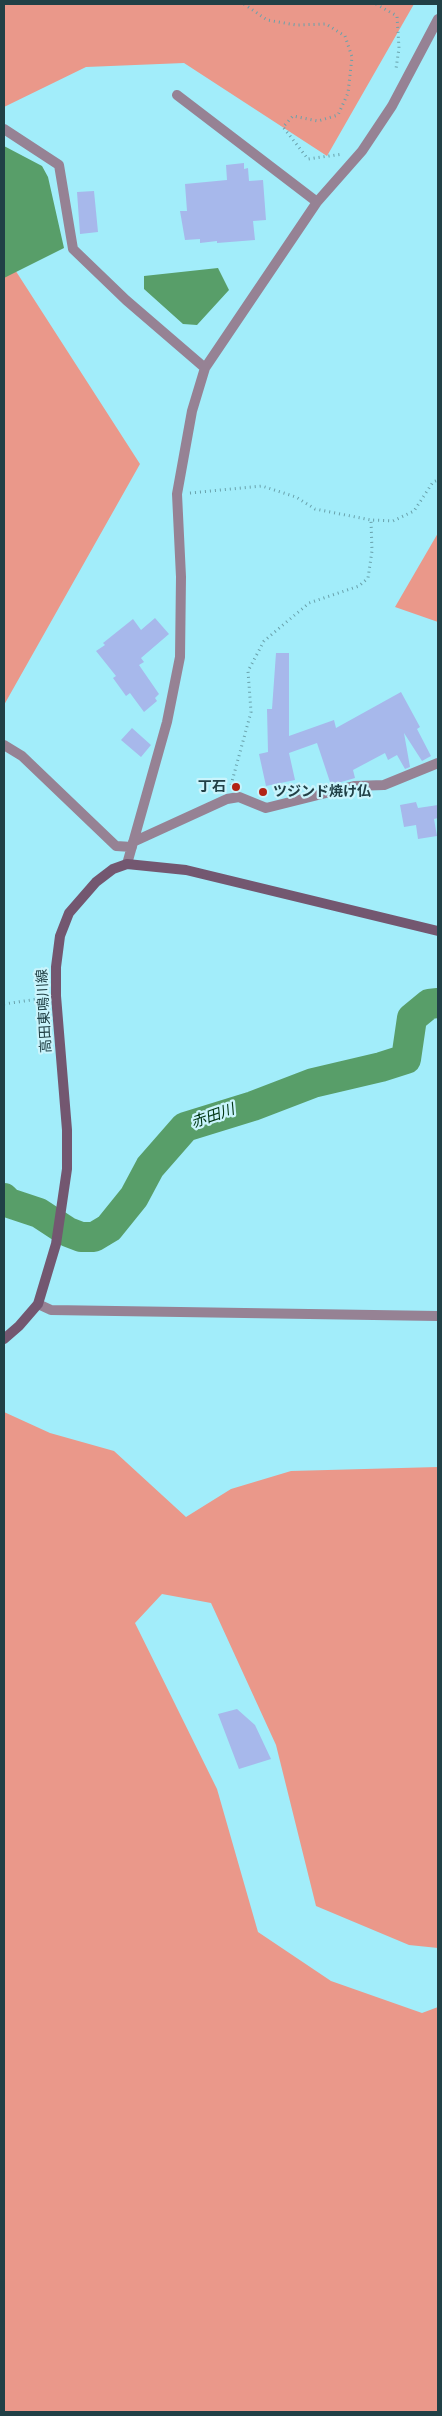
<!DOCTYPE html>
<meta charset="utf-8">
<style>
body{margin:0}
#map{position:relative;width:442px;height:2416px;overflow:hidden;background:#a2edfa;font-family:"Roboto Condensed",sans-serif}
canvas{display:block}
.frame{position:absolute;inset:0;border:5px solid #214046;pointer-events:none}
</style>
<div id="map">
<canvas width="442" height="2416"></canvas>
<div class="frame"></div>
</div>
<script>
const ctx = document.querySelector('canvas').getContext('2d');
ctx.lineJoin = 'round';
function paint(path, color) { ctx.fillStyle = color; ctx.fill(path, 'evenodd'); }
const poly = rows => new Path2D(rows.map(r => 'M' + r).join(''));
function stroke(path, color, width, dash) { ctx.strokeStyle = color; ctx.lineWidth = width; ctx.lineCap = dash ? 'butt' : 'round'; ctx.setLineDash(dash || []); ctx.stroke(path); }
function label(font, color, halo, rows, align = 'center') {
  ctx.font = font + ' "Roboto Condensed","Noto Sans JP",sans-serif'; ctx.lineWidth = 4.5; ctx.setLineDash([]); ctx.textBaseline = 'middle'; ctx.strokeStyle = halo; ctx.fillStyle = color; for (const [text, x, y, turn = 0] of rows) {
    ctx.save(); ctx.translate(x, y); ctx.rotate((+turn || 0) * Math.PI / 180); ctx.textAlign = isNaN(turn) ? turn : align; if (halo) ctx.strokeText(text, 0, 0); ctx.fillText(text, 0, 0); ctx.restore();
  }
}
const green = poly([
 [4,4,414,4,327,156,184,63,86,67,4,107],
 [4,260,10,262,140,464,4,705],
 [438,533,438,622,395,607],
 [4,1412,50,1433,114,1451,186,1517,231,1489,291,1471,438,1467,438,1948,409,1945,316,1906,276,1745,211,1603,162,1594,135,1623,217,1789,258,1932,331,1981,422,2013,438,2007,438,2412,4,2412]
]);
const water = poly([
 [4,146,42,166,48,177,64,248,4,278],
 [218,268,229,290,197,325,183,324,144,289,144,276]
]);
const river = poly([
 [4,1198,9,1203,39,1213,68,1232,81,1237,94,1237,109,1228,134,1197,150,1167,185,1127,253,1106,313,1083,381,1067,406,1059,412,1018,429,1004,438,1003]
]);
const building = poly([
 [244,163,244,169,248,168,249,181,263,180,266,220,253,221,255,240,217,243,217,241,200,243,200,239,185,240,180,211,187,211,185,184,227,180,226,165],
 [94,191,98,232,80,234,77,192],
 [155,618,169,634,141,658,144,662,139,665,159,694,155,698,157,701,144,712,130,693,126,696,113,678,116,676,96,651,105,645,103,643,133,619,141,630],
 [276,653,289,653,289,736,334,720,336,728,401,692,420,727,417,729,431,756,422,761,404,733,410,767,405,769,397,755,388,760,385,753,353,770,355,778,331,785,317,743,289,753,295,780,266,786,259,754,268,752,267,709,272,709],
 [132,728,151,745,141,757,121,740],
 [416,802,418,808,438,805,438,818,434,819,437,836,418,839,416,825,404,827,400,805],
 [237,1709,255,1725,271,1759,239,1769,218,1714]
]);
const path = poly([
 [244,4,267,20,296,25,326,24,345,36,352,57,348,93,338,115,318,121,293,116,283,127,308,159,343,154],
 [376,4,397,16,399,48,396,69],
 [190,493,262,486,296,497,315,509,371,520],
 [231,785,251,712,248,671,264,641,309,603,359,586,368,578,372,551,371,520,393,521,414,511,433,482,438,480],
 [4,1004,45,998]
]);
const street = poly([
 [177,95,317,202],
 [4,129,59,165,73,249,126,300,205,368],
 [4,745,22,756,116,846,132,847],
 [133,842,227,799,239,797,266,808,354,786,384,785,438,763],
 [127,864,167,722,180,657,181,577,177,494,192,411,205,368,317,202,362,151,392,106,438,19],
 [38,1304,51,1310,438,1316]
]);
const secondary = poly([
 [4,1339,19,1326,38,1304,56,1244,67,1169,67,1130,56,996,56,967,60,936,69,913,96,882,113,869,127,864,186,870,438,931]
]);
const markers = [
 [236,787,5,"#b22315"],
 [263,792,5,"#b22315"]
];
const poiNames = [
 ["丁石",226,787],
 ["ツジンド焼け仏",273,792,"left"]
];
const streetNames = [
 ["高田東鳴川線",45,1011,-93]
];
const waterNames = [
 ["赤田川",213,1117,-19]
];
paint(green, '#ea988a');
paint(water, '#589e69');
stroke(river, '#589e69', 30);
paint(building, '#a7b8eb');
stroke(path, '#69a1ab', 3, [1, 4]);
stroke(street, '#968294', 10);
stroke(secondary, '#735770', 10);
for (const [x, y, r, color] of markers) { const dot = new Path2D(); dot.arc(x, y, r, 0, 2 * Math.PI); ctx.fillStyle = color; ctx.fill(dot); stroke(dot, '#c9f4fc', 2); }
label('bold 14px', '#214046', '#c9f4fc', poiNames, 'right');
label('14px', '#214046', '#c9f4fc', streetNames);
label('italic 15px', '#003613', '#c9f4fc', waterNames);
</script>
